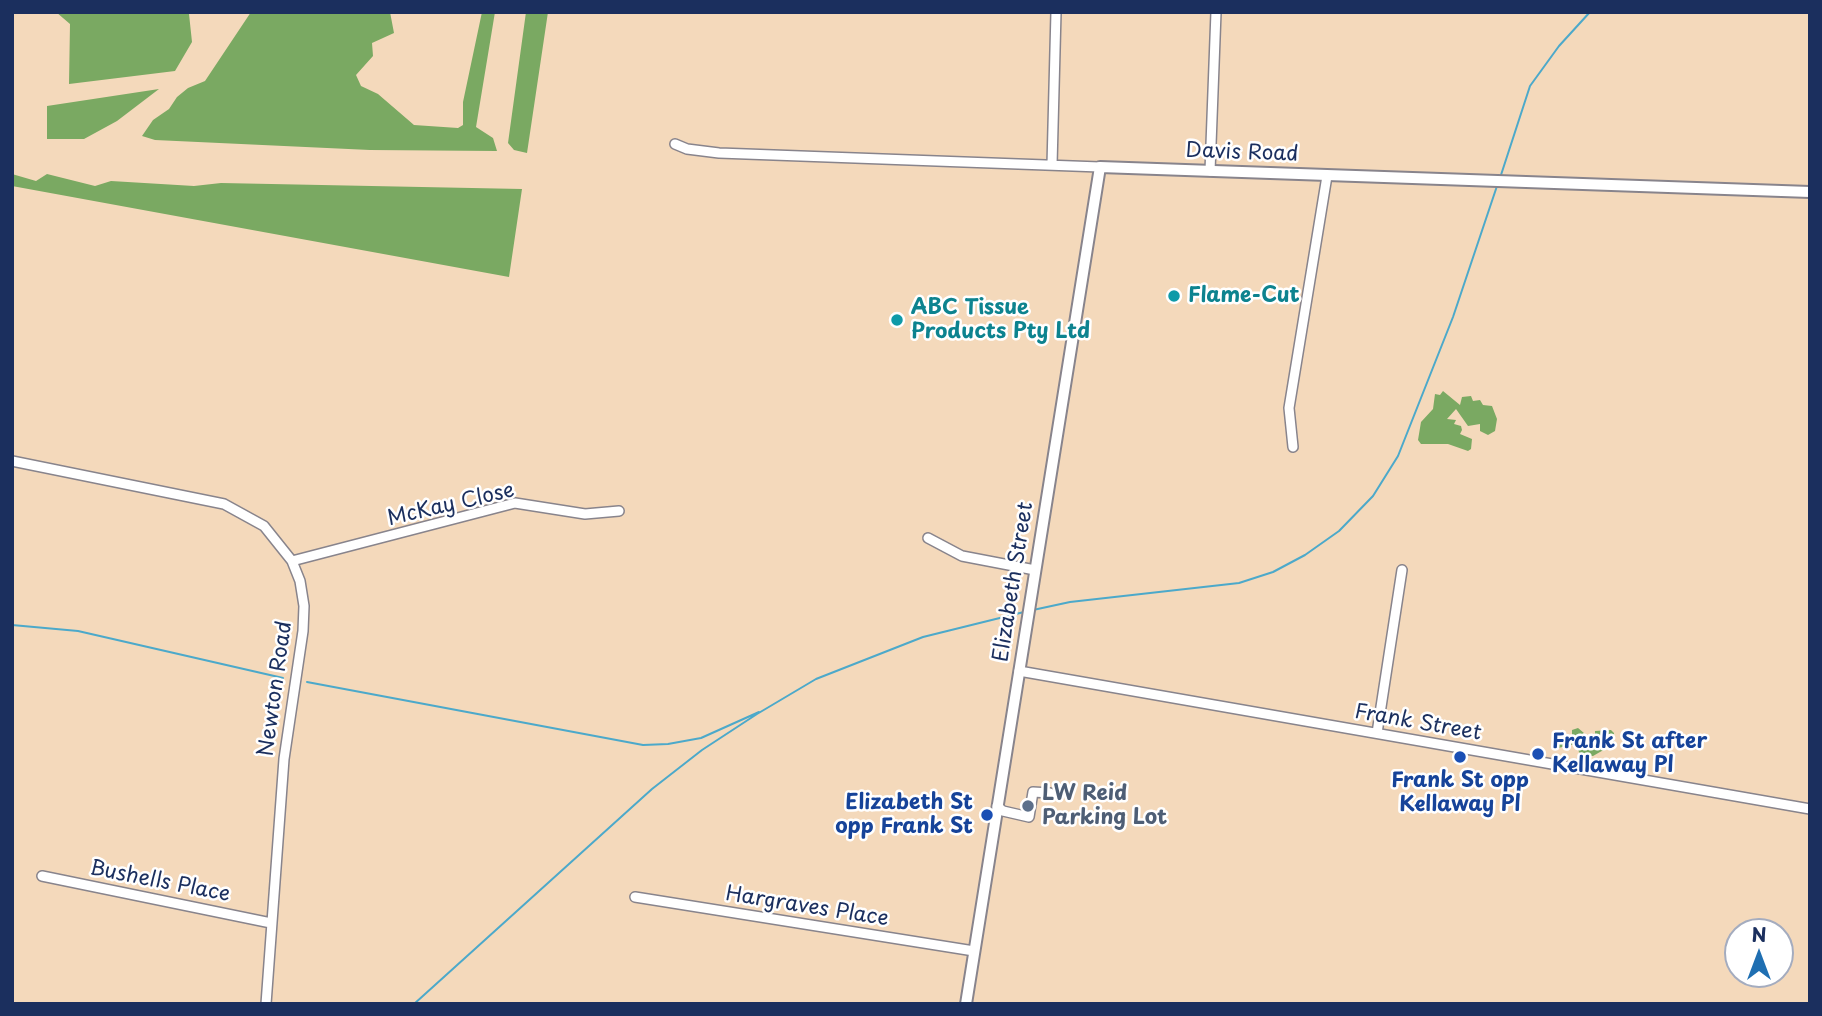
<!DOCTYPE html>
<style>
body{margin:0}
#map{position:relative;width:1822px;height:1016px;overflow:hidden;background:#f4d9bb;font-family:"Playpen Sans",sans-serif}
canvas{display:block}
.frame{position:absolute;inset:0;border:14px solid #1b2f5e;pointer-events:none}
.north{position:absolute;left:1724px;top:918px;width:70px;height:70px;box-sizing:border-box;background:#fff;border:2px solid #a4acbf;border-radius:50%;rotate:0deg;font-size:19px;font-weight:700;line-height:28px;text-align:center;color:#1b2f5e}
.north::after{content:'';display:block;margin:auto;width:24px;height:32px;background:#1f6fb2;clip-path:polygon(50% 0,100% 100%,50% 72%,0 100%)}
</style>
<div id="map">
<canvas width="1822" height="1016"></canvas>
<div class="frame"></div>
<div class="north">N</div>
</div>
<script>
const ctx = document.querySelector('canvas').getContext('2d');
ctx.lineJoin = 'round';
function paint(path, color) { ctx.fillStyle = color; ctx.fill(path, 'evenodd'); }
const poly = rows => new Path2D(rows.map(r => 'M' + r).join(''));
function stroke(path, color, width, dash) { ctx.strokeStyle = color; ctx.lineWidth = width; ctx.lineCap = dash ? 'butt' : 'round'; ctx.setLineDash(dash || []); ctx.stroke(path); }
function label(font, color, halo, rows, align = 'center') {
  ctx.font = font + ' "Playpen Sans",sans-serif'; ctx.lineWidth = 5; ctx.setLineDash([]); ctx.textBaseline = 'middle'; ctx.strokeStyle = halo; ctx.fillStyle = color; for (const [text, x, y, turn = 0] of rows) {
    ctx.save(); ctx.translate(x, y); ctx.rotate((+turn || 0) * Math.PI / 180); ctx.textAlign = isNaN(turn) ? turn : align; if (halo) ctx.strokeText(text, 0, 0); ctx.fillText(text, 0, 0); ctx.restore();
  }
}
const forest = poly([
 [56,12,189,14,192,42,175,71,69,84,70,24],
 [251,12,390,12,394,33,372,43,373,56,356,75,361,86,378,94,414,125,458,128,463,125,463,102,482,12,495,12,476,127,493,138,497,151,370,150,155,140,142,136,153,120,169,109,177,97,188,88,205,81],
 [526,12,548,12,527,153,514,150,508,143],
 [159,89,117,121,84,139,47,139,47,106],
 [12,174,36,181,47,174,95,186,111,181,194,186,221,183,522,189,509,277,12,186],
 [1443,391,1460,405,1462,397,1471,396,1473,401,1480,400,1483,405,1492,406,1497,419,1495,431,1488,435,1480,431,1480,424,1468,426,1456,409,1447,419,1456,420,1454,424,1461,426,1462,430,1460,434,1472,439,1471,449,1468,451,1448,444,1421,444,1418,440,1421,422,1433,409,1435,394,1440,395],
 [1578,728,1584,733,1579,737,1591,735,1587,738,1589,743,1595,738,1595,731,1611,730,1614,733,1614,744,1593,756,1580,755,1578,749,1584,745,1579,743,1554,749,1557,741,1572,740,1572,730]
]);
const stream = poly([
 [1500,178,1530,86,1559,46,1590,12],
 [1033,610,1070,602,1239,583,1273,572,1305,555,1339,531,1373,496,1398,456,1453,317,1497,186],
 [12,625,78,631,283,678],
 [307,682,643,745,668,744,701,738,759,712],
 [414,1004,652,789,702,750,757,714,816,679,923,637,1024,612]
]);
const minor = poly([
 [675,144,687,149,719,153,1100,167],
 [1052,165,1056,12],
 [1210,171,1216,12],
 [1293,447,1289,408,1327,176],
 [12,461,224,504,264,526,292,561,300,581,304,606,303,631,284,759,266,1004],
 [928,538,962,556,1035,570],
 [292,561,515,503,585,514,619,511],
 [1019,671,1810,809],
 [1377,733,1402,570],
 [997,806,1003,811,1029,817,1033,792,1050,793],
 [42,876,271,923],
 [635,897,974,951]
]);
const tertiary = poly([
 [966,1004,1100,167,1810,192]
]);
const markers = [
 [1174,296,7,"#0f9aa8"],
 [897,320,7,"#0f9aa8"],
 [1538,754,7,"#1a4fb4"],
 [1460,757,7,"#1a4fb4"],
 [1028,806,7,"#5c6f8a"],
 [987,815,7,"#1a4fb4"]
];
const streetNames = [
 ["Davis Road",1242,153,2],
 ["McKay Close",451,505,-13],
 ["Elizabeth Street",1014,582,-81],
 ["Newton Road",276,689,-82],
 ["Frank Street",1418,723,10],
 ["Bushells Place",160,882,11],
 ["Hargraves Place",807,907,9]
];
const cultureNames = [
 ["Flame-Cut",1188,296],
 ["ABC Tissue",911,308],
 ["Products Pty Ltd",911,332]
];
const transitNames = [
 ["Frank St after",1552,742],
 ["Kellaway Pl",1552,766],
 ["Frank St opp",1460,781,"center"],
 ["Kellaway Pl",1460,805,"center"],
 ["Elizabeth St",973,803,"right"],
 ["opp Frank St",973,827,"right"]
];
const serviceNames = [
 ["LW Reid",1042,794],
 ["Parking Lot",1042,818]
];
paint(forest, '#7aa962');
stroke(stream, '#4ca9ca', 2);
stroke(minor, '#88848c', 12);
stroke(tertiary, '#88848c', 14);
stroke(minor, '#fff', 9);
stroke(tertiary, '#fff', 10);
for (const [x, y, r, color] of markers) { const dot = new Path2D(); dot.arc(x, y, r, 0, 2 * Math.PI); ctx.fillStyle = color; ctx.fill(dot); stroke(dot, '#fff', 2.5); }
label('21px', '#1b2f5e', '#fff', streetNames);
label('bold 21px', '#0d838f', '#fff', cultureNames, 'left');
label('bold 21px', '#164399', '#fff', transitNames, 'left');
label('bold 21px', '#4e5e75', '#fff', serviceNames, 'left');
</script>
